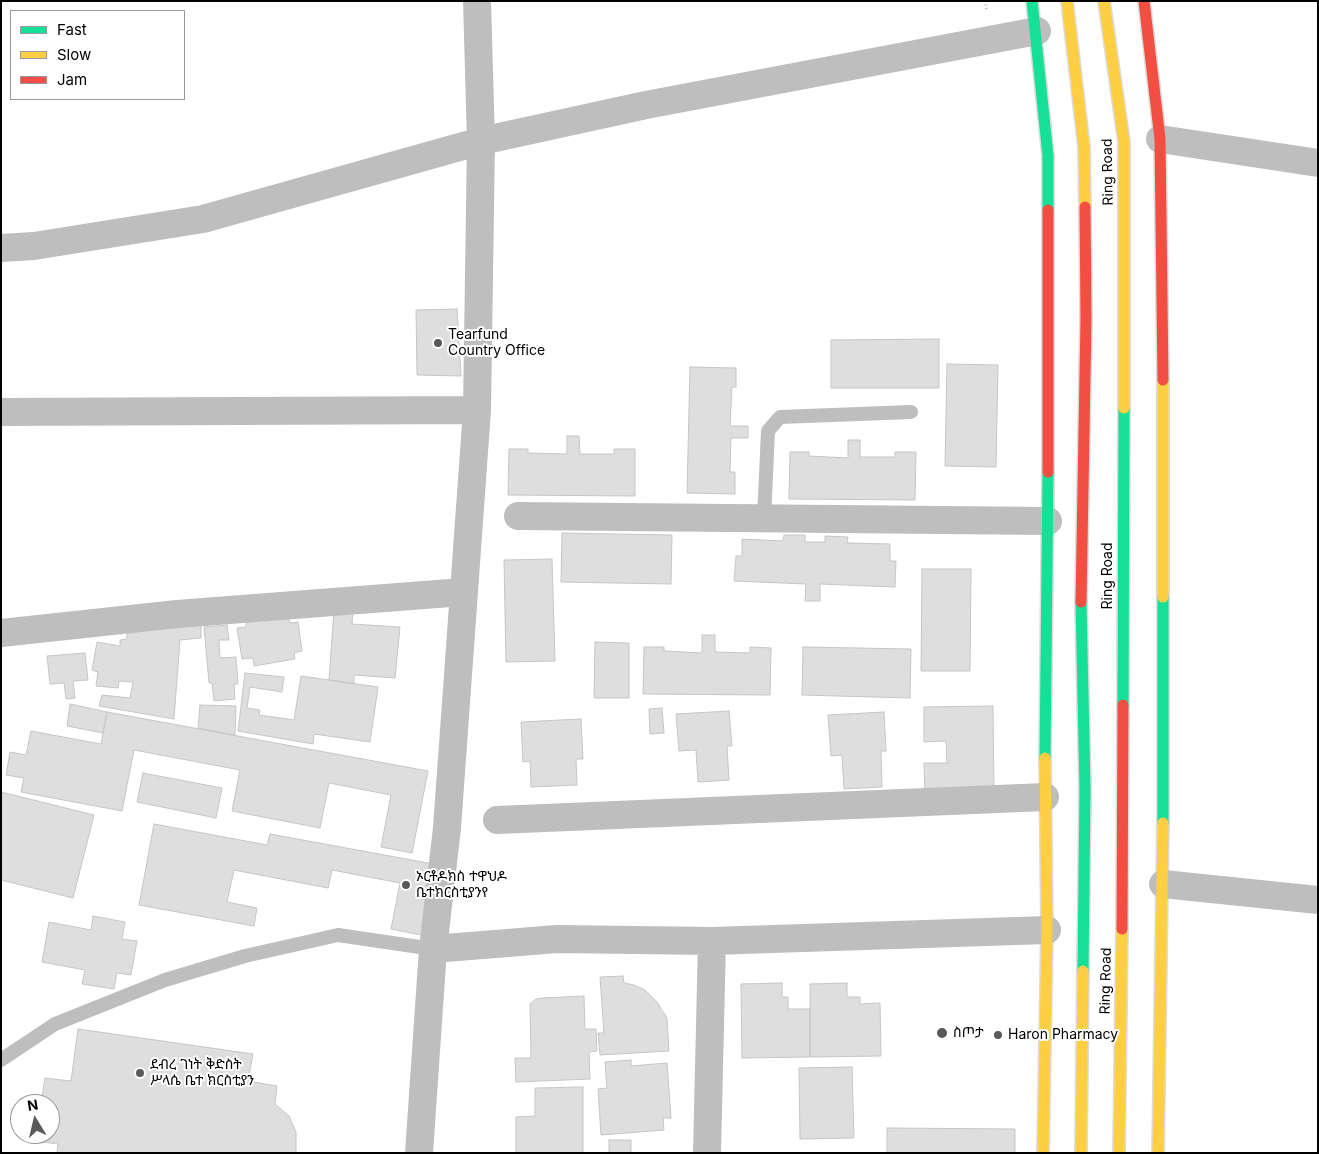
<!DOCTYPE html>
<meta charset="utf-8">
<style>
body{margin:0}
#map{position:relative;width:1319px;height:1154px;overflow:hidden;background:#fff;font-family:Inter,sans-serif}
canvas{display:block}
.frame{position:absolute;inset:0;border:2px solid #000;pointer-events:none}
.legend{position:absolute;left:10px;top:10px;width:175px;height:90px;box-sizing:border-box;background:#fff;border:1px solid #999;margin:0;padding:6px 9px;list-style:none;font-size:15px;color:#000}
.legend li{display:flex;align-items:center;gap:10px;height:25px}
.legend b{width:25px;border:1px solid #999}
.north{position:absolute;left:10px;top:1094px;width:50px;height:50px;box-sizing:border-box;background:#fff;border:1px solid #999;border-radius:50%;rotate:351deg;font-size:14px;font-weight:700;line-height:20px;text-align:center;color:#000}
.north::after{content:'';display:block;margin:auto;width:18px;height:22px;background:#595959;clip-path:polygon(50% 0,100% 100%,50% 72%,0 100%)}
</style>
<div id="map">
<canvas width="1319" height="1154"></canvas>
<div class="frame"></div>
<ul class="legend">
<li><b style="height:6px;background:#16e098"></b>Fast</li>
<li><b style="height:6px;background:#ffcf43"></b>Slow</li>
<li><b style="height:6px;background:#f24e42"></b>Jam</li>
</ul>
<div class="north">N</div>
</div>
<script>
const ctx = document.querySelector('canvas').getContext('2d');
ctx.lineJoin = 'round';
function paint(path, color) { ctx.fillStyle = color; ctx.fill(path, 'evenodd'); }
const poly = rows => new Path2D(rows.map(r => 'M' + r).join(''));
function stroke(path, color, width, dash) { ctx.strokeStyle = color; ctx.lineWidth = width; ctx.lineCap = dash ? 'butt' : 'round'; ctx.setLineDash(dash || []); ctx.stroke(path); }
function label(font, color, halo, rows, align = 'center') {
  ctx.font = font + ' Inter,"Noto Sans Ethiopic",sans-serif'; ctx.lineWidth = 4; ctx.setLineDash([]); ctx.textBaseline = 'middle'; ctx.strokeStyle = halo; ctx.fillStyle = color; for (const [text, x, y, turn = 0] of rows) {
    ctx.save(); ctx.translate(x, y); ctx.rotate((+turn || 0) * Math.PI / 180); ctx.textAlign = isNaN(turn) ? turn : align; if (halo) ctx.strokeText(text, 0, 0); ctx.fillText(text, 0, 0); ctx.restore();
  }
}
const building = poly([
 [457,309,461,376,417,375,416,310,457,309],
 [939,339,939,388,831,388,831,340,939,339],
 [947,364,998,365,996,467,945,466,947,364],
 [690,367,736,368,736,387,732,387,730,426,748,426,748,438,731,438,730,472,735,472,735,494,687,493,690,367],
 [567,436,579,436,580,454,614,454,614,449,635,449,635,496,508,495,509,449,528,449,528,453,567,454,567,436],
 [848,440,860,440,860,457,895,457,895,452,916,452,915,500,789,499,790,452,809,452,809,456,848,458,848,440],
 [562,533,672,535,671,584,561,582,562,533],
 [784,535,805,535,805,542,825,542,825,536,848,537,847,543,890,544,890,561,896,561,895,587,820,584,820,601,805,601,806,584,734,581,736,556,742,556,742,539,783,541,784,535],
 [552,559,555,661,506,662,504,560,552,559],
 [922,569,971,569,970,671,921,671,922,569],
 [334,610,353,611,352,624,400,627,395,678,354,675,354,684,329,680,334,610],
 [288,615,290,623,298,622,302,651,294,653,295,659,254,666,253,658,242,659,237,628,246,627,246,622,288,615],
 [201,618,201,638,180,640,174,719,99,706,102,695,130,698,133,682,119,681,118,688,96,686,98,672,92,670,97,642,120,646,120,640,127,639,127,633,134,633,134,624,201,618],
 [227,625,229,640,219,640,220,658,236,657,238,684,234,684,235,699,214,701,212,683,209,683,204,627,227,625],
 [702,635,715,635,715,652,750,653,750,647,771,648,770,695,643,694,644,647,664,647,664,651,702,653,702,635],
 [595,642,629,643,629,698,594,698,595,642],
 [803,647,911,649,910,698,802,695,803,647],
 [85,653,88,680,73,681,75,698,66,699,64,683,50,684,47,656,85,653],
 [245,673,284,677,282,692,250,687,247,708,260,710,259,715,294,720,301,676,378,687,370,742,314,734,313,744,238,731,245,673],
 [70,704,107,712,103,733,67,726,70,704],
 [200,705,236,706,235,735,198,728,200,705],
 [993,706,994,795,925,796,924,763,947,763,946,741,924,742,924,707,993,706],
 [662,708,664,733,650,734,649,709,662,708],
 [729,711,732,746,727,746,729,780,698,782,696,750,679,751,676,714,729,711],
 [107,712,428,771,412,853,381,847,391,795,329,783,320,828,232,811,240,770,134,750,122,811,21,792,24,778,6,775,10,752,26,755,31,731,101,744,107,712],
 [884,712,886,751,881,751,882,787,844,789,842,755,831,756,828,715,884,712],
 [581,719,583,759,576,759,577,785,531,787,530,761,523,762,521,722,581,719],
 [143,773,222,788,216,818,137,802,143,773],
 [1,792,94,815,73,898,1,880,1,792],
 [154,824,267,845,270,834,439,865,426,936,391,929,400,883,332,870,328,888,234,870,227,902,257,908,254,926,139,905,154,824],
 [93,916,125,922,122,939,137,941,131,975,117,973,114,989,82,984,85,970,42,962,49,922,91,930,93,916],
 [623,976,624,983,634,985,645,990,657,1002,667,1018,669,1051,600,1055,598,1033,604,1033,600,977,623,976],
 [782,983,782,997,788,997,788,1009,810,1009,810,1057,742,1058,741,984,782,983],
 [847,983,847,997,860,997,860,1004,880,1003,881,1056,810,1057,810,984,847,983],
 [584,996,585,1029,596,1029,597,1051,589,1052,590,1079,516,1082,515,1058,531,1058,530,1004,536,999,543,998,584,996],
 [78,1029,253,1054,248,1081,277,1086,275,1104,289,1116,296,1132,296,1153,57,1153,58,1144,35,1141,36,1134,50,1134,50,1104,41,1104,45,1078,71,1081,78,1029],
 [631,1060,631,1066,667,1063,671,1118,663,1118,664,1130,601,1135,598,1089,607,1088,605,1062,631,1060],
 [852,1067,854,1138,800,1139,799,1068,852,1067],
 [583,1087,583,1153,516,1153,516,1117,535,1116,535,1088,583,1087],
 [887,1128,1015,1129,1015,1153,887,1153,887,1128],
 [609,1140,631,1140,631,1153,609,1153,609,1140]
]);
const path = poly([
 [985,1,987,11]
]);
const lane = poly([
 [764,519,768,431,780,417,911,412],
 [1,1060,55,1024,165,980,245,956,338,935,433,949]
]);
const street = poly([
 [1160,139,1318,163],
 [1,248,34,246,203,219,481,141,646,105,1037,31],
 [1,412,477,410],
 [518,516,1048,521],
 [1,633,177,614,463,592],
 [497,820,1045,797],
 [1163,884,1318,900],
 [433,949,557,939,712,941,1047,930],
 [419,1153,433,949,447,828,477,410,481,141,477,1],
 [707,1153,712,941]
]);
const fast = poly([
 [1032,1,1048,156,1048,210],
 [1163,597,1163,823],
 [1081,602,1085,789,1083,971],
 [1123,705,1124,408],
 [1045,758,1048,472]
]);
const slow = poly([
 [1067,1,1084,147,1085,207],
 [1104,1,1124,142,1124,408],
 [1163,380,1163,597],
 [1043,1153,1047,930,1045,758],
 [1081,1153,1083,971],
 [1119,1153,1122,929],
 [1158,1153,1163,823]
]);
const jam = poly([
 [1144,1,1160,139,1163,380],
 [1048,210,1048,472],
 [1081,602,1086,319,1085,207],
 [1122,929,1123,705]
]);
const markers = [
 [438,343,5,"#595959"],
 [406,885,5,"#595959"],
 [942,1033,6,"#595959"],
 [998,1035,5,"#595959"],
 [140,1073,5,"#595959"]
];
const streetNames = [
 ["Ring Road",1108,172,-91],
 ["Ring Road",1108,576,-90],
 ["Ring Road",1106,981,-89]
];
const poiNames = [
 ["Tearfund",448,335],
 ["Country Office",448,351],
 ["ኦርቶዶክስ ተዋህዶ",416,877],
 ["ቤተክርስቲያንየ",416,893],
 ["ስጦታ",953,1033],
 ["Haron Pharmacy",1008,1035],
 ["ደብረ ገነት ቅድስት",150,1065],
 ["ሥላሴ ቤተ ክርስቲያን",150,1081]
];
paint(building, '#dedede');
stroke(building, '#c6c6c6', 1);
stroke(fast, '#dbdbdb', 14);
stroke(slow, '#dbdbdb', 14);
stroke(jam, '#dbdbdb', 14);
stroke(path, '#b9b9b9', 3, [1, 2.5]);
stroke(lane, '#bebebe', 14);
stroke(street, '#bebebe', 28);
stroke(fast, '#16e098', 11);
stroke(slow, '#ffcf43', 11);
stroke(jam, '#f24e42', 11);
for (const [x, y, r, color] of markers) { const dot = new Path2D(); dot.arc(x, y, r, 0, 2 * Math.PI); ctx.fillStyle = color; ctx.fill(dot); stroke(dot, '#fff', 2); }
label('14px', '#000', '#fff', streetNames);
label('14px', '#000', '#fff', poiNames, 'left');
</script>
